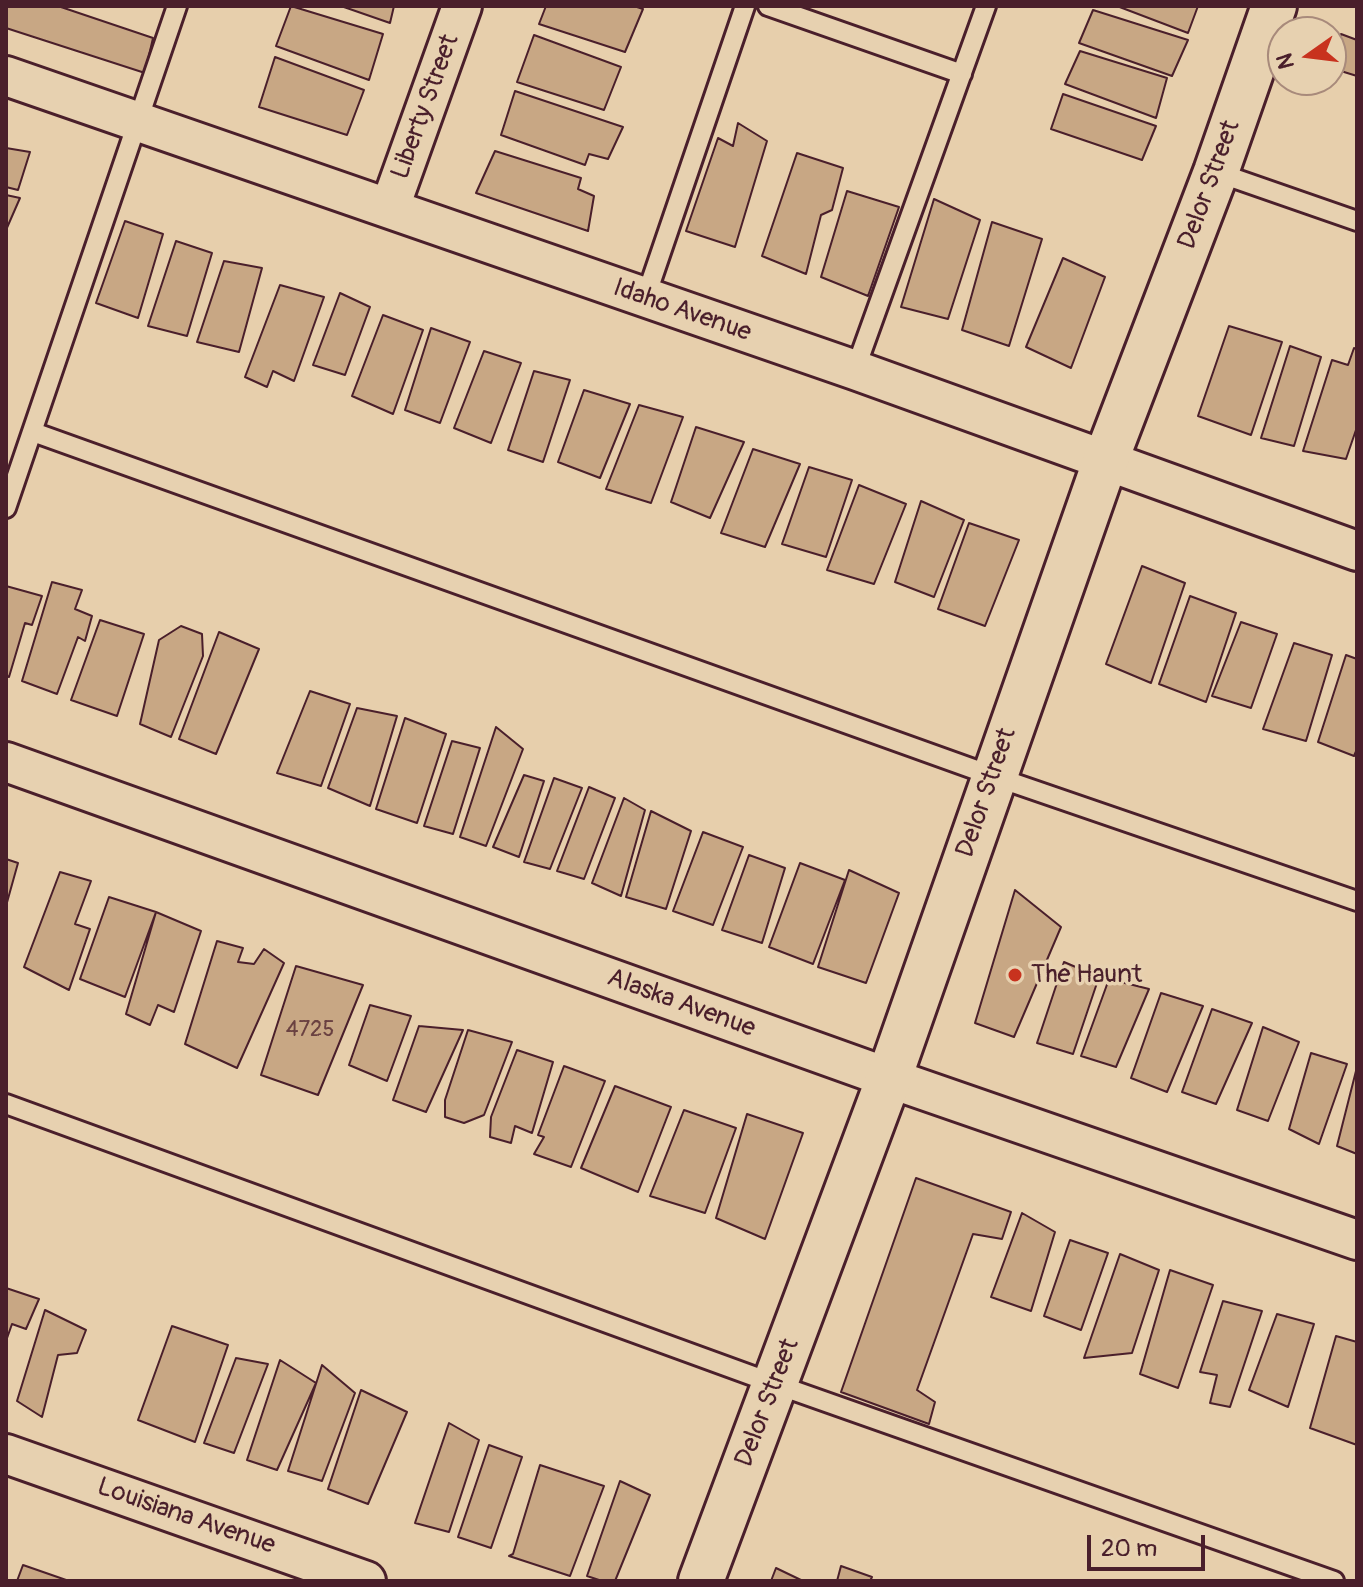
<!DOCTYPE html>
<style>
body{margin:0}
#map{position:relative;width:1363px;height:1587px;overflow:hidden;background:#e7cfac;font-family:Pangolin,sans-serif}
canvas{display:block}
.frame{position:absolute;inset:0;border:8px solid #4a1f2b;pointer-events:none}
.north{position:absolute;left:1267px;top:16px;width:80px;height:80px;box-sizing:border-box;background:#e7d1b0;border:2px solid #a88a7b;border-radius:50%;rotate:256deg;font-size:22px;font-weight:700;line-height:32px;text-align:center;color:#4a1f2b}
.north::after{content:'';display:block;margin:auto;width:28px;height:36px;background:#c8321e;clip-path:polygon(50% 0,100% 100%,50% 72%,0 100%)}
.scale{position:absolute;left:1087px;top:1535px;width:118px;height:36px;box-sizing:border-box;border:4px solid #4a1f2b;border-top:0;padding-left:10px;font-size:24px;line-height:28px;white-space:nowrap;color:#4a1f2b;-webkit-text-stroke:6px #e7d1b0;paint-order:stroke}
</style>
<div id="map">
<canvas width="1363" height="1587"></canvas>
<div class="frame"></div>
<div class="north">N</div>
<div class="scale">20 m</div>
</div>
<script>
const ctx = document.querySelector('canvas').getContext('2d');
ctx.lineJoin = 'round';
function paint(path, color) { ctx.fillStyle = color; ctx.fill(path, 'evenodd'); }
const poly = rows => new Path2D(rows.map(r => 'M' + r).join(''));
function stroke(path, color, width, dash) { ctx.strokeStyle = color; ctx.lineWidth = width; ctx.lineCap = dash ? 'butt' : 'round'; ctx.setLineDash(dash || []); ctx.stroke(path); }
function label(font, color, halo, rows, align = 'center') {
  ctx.font = font + ' Pangolin,sans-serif'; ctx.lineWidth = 7; ctx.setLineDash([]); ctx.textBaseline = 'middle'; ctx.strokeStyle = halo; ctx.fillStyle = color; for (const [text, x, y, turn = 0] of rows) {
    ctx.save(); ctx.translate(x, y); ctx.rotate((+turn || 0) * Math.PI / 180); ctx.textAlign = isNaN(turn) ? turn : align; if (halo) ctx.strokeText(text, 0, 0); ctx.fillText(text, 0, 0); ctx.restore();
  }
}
const building = poly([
 [6,6,58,6,153,38,145,73,6,28,6,6],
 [291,6,383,34,369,80,276,46,291,6],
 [341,6,394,6,390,23,341,6],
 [546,6,634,6,643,9,625,52,539,24,546,6],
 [1117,6,1198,6,1188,33,1117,6],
 [1093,10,1188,40,1172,76,1079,43,1093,10],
 [1341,34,1357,40,1357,76,1331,68,1331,59,1341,34],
 [534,35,621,67,604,110,517,82,534,35],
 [1080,51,1167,78,1156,118,1065,84,1080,51],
 [275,57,364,90,347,135,259,107,275,57],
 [515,91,623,127,608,159,589,154,585,165,501,135,515,91],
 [1063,94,1156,126,1142,160,1051,129,1063,94],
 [738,123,767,141,735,247,686,231,718,138,733,146,738,123],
 [6,148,30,152,18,190,6,187,6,148],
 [495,151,581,178,578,189,594,196,588,231,476,193,495,151],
 [797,153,843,168,832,210,821,215,806,274,762,256,797,153],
 [847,191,899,207,868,296,821,277,847,191],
 [6,195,20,198,6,230,6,195],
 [934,199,980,220,948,319,901,307,934,199],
 [125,221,163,234,138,318,96,303,125,221],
 [992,222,1042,239,1009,346,962,330,992,222],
 [176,241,212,253,187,336,148,326,176,241],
 [1063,258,1105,277,1071,368,1026,347,1063,258],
 [224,261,262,268,239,352,197,342,224,261],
 [280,285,324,297,294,381,273,371,267,387,245,377,280,285],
 [340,293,370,307,345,375,313,365,340,293],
 [383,315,423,330,393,414,352,396,383,315],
 [1229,326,1282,342,1251,435,1198,416,1229,326],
 [431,328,470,342,440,423,405,410,431,328],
 [1290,346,1321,357,1294,446,1261,438,1290,346],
 [1354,348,1357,349,1357,427,1346,459,1303,451,1332,360,1348,365,1354,348],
 [484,351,521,363,491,443,454,428,484,351],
 [534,371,570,380,543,462,508,450,534,371],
 [584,390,630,404,600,478,558,462,584,390],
 [639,405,683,417,651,503,606,489,639,405],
 [696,427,744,442,710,518,671,502,696,427],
 [753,449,800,464,765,547,721,533,753,449],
 [809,467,852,480,826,557,782,544,809,467],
 [859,485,906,504,874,584,827,570,859,485],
 [921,501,964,520,934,597,895,582,921,501],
 [969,523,1019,540,985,626,938,609,969,523],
 [1142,566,1185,583,1151,683,1106,664,1142,566],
 [52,582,82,590,75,609,92,616,85,641,78,637,57,694,22,681,52,582],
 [6,586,42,596,32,625,25,623,9,677,6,676,6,586],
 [1190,596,1236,613,1206,702,1159,684,1190,596],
 [100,620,144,634,117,716,71,700,100,620],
 [1241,622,1277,634,1251,708,1212,696,1241,622],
 [181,626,202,634,203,656,171,737,140,724,159,640,181,626],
 [219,632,259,649,216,754,179,739,219,632],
 [1294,643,1332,655,1306,741,1263,729,1294,643],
 [1346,655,1357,659,1357,749,1354,756,1318,742,1346,655],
 [310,691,350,704,321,786,277,773,310,691],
 [357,708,397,716,370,806,328,788,357,708],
 [405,718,446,734,417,823,376,809,405,718],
 [496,727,523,749,486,846,460,837,496,727],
 [452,741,480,748,453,834,424,826,452,741],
 [524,775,544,781,519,857,493,847,524,775],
 [554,778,582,788,550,869,524,862,554,778],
 [589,787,615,798,584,879,557,871,589,787],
 [624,798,645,810,621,896,592,883,624,798],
 [651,811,691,831,666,909,626,897,651,811],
 [703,832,743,847,713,925,673,911,703,832],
 [749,855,785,868,762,943,722,930,749,855],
 [6,859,18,863,6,906,6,859],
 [800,863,845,880,813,964,769,947,800,863],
 [849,870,899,893,866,983,818,967,849,870],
 [60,872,91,881,75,924,90,929,69,990,24,967,60,872],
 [1015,890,1061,927,1014,1037,975,1023,1015,890],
 [109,897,156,912,125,997,80,979,109,897],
 [156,912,201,931,174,1012,158,1005,150,1025,126,1014,156,912],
 [217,941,243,948,238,962,254,964,264,949,284,963,237,1068,185,1044,217,941],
 [1064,962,1099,977,1073,1054,1037,1043,1064,962],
 [296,966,363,985,318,1095,261,1075,296,966],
 [1109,979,1149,989,1116,1067,1081,1056,1109,979],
 [1161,993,1203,1006,1167,1092,1131,1078,1161,993],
 [370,1005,411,1016,387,1081,349,1065,370,1005],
 [1212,1009,1252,1023,1216,1104,1182,1092,1212,1009],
 [419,1026,463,1030,426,1112,393,1100,419,1026],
 [1263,1027,1299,1042,1268,1121,1237,1110,1263,1027],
 [468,1030,512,1042,484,1115,464,1123,445,1117,445,1100,468,1030],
 [517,1050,553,1062,532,1133,515,1126,511,1143,490,1137,491,1117,517,1050],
 [1311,1053,1347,1064,1319,1144,1289,1129,1311,1053],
 [564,1066,605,1081,571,1167,534,1154,544,1137,538,1135,564,1066],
 [1357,1067,1357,1154,1337,1146,1357,1067],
 [615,1086,671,1107,638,1192,581,1168,615,1086],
 [684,1110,736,1128,705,1213,650,1196,684,1110],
 [747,1114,803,1133,765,1239,716,1218,747,1114],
 [916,1178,1011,1212,1002,1239,973,1234,917,1390,935,1402,929,1424,841,1392,916,1178],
 [1022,1213,1055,1232,1031,1311,991,1297,1022,1213],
 [1070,1240,1108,1253,1081,1330,1044,1316,1070,1240],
 [1120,1254,1159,1270,1132,1353,1084,1358,1120,1254],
 [1170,1270,1213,1285,1178,1388,1140,1374,1170,1270],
 [6,1288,39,1299,26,1329,12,1324,6,1341,6,1288],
 [1223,1301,1262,1311,1230,1407,1210,1403,1217,1375,1200,1372,1223,1301],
 [45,1310,86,1330,77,1353,58,1355,42,1417,17,1401,45,1310],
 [1277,1314,1314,1324,1288,1407,1249,1390,1277,1314],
 [172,1326,228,1345,195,1442,138,1420,172,1326],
 [1336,1336,1357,1342,1357,1445,1310,1428,1336,1336],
 [236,1358,268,1364,234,1453,204,1443,236,1358],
 [280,1360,316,1383,277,1470,247,1460,280,1360],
 [322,1365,355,1393,322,1481,288,1471,322,1365],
 [361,1390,407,1412,368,1504,328,1489,361,1390],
 [449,1423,479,1440,449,1532,415,1523,449,1423],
 [489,1445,522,1457,491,1548,458,1537,489,1445],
 [540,1465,604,1486,570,1576,509,1556,513,1554,540,1465],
 [620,1481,650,1495,615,1581,602,1581,587,1576,620,1481],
 [23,1565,69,1581,17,1581,23,1565],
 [841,1566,872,1577,870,1581,837,1581,841,1566],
 [776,1568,803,1581,771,1581,776,1568]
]);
const service = poly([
 [768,6,962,74],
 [1216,172,1357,221],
 [645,299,745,6],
 [855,370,986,6],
 [33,432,993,776,1357,901],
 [6,508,177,6],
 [6,1104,775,1384,1334,1581]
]);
const minor = poly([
 [6,76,855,370,1357,551],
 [390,207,462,6],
 [6,762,889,1078,1357,1240],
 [6,1454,366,1581]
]);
const tertiary = poly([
 [701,1581,889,1078,1105,462,1216,172,1274,6]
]);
const markers = [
 [1015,975,8,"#c8321e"]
];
const numberNames = [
 ["4725",310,1030]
];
const streetNames = [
 ["Liberty Street",426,107,-70],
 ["Delor Street",1210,185,-70],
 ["Idaho Avenue",682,311,19],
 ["Delor Street",987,793,-71],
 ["Alaska Avenue",681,1004,20],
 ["Delor Street",768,1403,-69],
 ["Louisiana Avenue",186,1517,19]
];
const poiNames = [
 ["The Haunt",1031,975]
];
paint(building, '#c8a784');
stroke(building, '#4a1f2b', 2);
stroke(service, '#4a1f2b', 24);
stroke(minor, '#4a1f2b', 44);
stroke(tertiary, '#4a1f2b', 50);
stroke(service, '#e7d1b0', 18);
stroke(minor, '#e7d1b0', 38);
stroke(tertiary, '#e7d1b0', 44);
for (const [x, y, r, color] of markers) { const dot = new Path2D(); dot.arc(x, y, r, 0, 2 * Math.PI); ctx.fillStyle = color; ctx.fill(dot); stroke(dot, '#e7d1b0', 3); }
label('22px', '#6a4141', null, numberNames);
label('26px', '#4a1f2b', '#e7d1b0', streetNames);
label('26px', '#4a1f2b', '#e7d1b0', poiNames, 'left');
</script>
